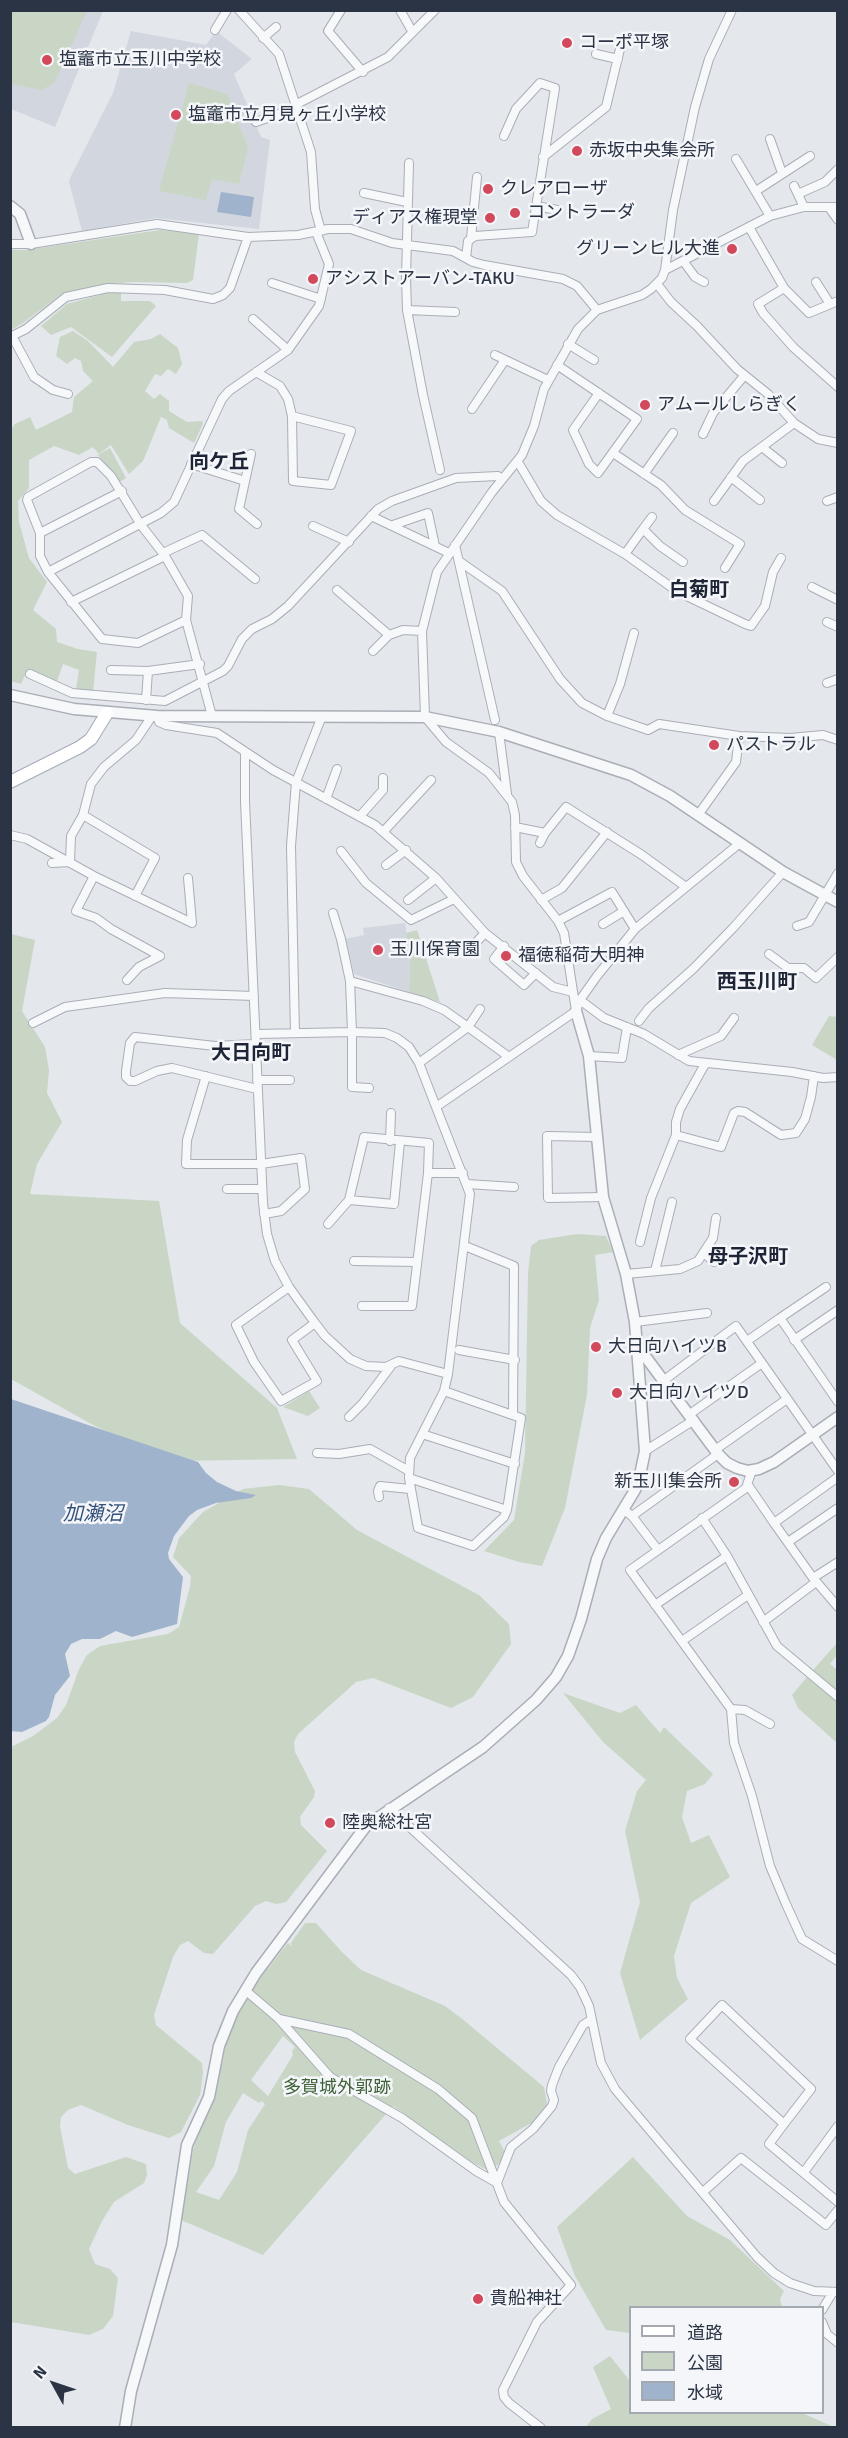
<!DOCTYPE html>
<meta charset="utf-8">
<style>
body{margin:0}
#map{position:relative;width:848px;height:2438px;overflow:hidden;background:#e4e7ec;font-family:Signika,"Noto Sans JP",sans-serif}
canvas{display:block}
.frame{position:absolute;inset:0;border:12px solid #2b3445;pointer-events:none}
.legend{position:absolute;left:629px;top:2306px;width:195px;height:108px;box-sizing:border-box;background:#f4f6f9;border:2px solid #a4a8b1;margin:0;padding:8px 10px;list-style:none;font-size:18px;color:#2b3445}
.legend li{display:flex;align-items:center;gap:12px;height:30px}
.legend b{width:30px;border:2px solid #a4a8b1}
.north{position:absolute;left:24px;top:2354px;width:60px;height:60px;-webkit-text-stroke:4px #f4f6f9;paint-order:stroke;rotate:310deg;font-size:16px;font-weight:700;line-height:24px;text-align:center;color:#2b3445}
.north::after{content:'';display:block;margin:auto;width:21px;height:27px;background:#2b3445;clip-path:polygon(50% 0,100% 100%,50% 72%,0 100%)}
</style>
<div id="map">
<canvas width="848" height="2438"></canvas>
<div class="frame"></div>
<ul class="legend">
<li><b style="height:8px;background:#fff"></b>道路</li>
<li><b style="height:16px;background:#c9d6c5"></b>公園</li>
<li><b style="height:16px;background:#9fb4cc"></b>水域</li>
</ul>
<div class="north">N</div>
</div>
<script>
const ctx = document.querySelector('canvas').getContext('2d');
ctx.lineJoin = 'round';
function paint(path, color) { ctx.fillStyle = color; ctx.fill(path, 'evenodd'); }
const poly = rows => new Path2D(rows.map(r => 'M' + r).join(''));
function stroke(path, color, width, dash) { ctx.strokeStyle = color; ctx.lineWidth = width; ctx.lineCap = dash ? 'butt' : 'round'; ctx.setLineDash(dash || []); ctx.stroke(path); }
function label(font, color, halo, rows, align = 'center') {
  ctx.font = font + ' Signika,"Noto Sans JP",sans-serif'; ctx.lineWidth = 5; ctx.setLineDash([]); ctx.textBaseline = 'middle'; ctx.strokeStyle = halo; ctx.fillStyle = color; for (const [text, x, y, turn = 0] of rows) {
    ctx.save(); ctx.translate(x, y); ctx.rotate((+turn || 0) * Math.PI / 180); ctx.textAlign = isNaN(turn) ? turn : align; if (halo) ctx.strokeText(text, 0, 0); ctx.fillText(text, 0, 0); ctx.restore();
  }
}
const built = poly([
 [10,11,103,11,55,127,11,109],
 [131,31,206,45,216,31,252,59,234,74,261,137,270,140,259,229,156,218,82,231,69,182,71,176,113,93],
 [405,923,410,961,409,992,354,974,346,939,364,935,363,928]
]);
const green = poly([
 [11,10,87,11,54,83,41,90,11,84],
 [189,83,227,94,248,148,239,184,212,179,206,200,159,191],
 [160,230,199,234,193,280,187,283,131,282,100,285,63,293,23,323,11,330,11,250,26,250],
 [111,292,121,292,121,301,150,301,156,306,112,357,71,327,51,335,41,326,67,304],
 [73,331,88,341,113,367,134,342,151,339,160,334,178,348,182,364,176,374,168,369,161,376,155,374,145,391,154,399,160,394,169,401,169,411,187,422,202,421,203,424,194,443,169,428,167,420,161,417,143,461,129,474,111,445,99,454,93,447,79,455,54,446,29,460,29,488,18,501,19,522,29,558,47,582,33,610,56,629,57,642,78,649,97,652,93,692,76,689,79,670,63,664,56,684,28,669,21,684,11,681,11,429,15,424,30,417,36,430,72,412,74,397,93,381,83,371,81,361,75,358,67,364,56,356,60,337],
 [110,448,126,478,120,482,98,455],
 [417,930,440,1002,409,992,410,961,406,933],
 [11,934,35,940,22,1011,45,1047,49,1070,47,1093,62,1122,37,1164,30,1194,159,1201,180,1323,277,1408,297,1459,172,1461,93,1425,11,1379],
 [829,1016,837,1017,837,1060,812,1045],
 [577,1234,606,1236,613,1252,595,1255,599,1300,590,1328,587,1395,565,1508,542,1566,519,1562,484,1551,514,1520,525,1453,528,1273,531,1246,539,1240],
 [309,1391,320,1408,308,1416,283,1407],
 [279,1485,309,1489,357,1530,479,1595,509,1624,511,1644,473,1697,451,1708,373,1678,356,1682,298,1734,294,1742,295,1752,315,1791,314,1797,300,1817,301,1825,327,1851,286,1902,276,1904,266,1901,255,1906,213,1954,204,1953,188,1941,180,1945,173,1957,154,2015,156,2025,202,2063,203,2073,200,2095,181,2132,169,2138,128,2125,81,2105,68,2110,61,2117,60,2126,68,2168,75,2174,126,2157,146,2164,147,2175,144,2183,114,2202,102,2221,89,2249,95,2264,110,2269,118,2278,113,2316,103,2329,89,2335,11,2322,11,1747,33,1736,57,1718,66,1705,79,1669,87,1655,100,1646,168,1634,179,1627,190,1587,191,1576,173,1557,179,1538,203,1512,243,1489],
 [837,1643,837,1655,830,1664,837,1670,837,1692,813,1670],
 [807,1677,837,1702,837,1743,798,1708,792,1695],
 [563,1693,620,1713,636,1705,660,1733,664,1727,713,1774,705,1784,687,1791,682,1817,691,1843,709,1835,730,1877,691,1903,674,1956,677,1978,688,1999,640,2040,620,1973,640,1902,625,1831,637,1791,646,1780,603,1742],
 [305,1923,316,1923,341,1951,361,1970,445,2006,461,2018,544,2087,547,2104,535,2121,499,2141,505,2152,500,2163,489,2171,472,2162,393,2106,263,2255,181,2220,193,2150,199,2131,214,2100,228,2036,246,1996,288,1943,292,1947,291,1943],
 [283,2036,295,2047,292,2051,293,2055,268,2096,251,2080],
 [243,2093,259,2103,262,2101,265,2104,248,2130,237,2172,219,2200,196,2192,214,2166,226,2122],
 [633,2157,687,2216,730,2240,784,2291,780,2299,782,2307,630,2308,630,2333,606,2330,575,2276,557,2227],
 [610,2356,630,2381,630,2412,802,2413,834,2427,586,2427,592,2419,611,2409,593,2367]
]);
const water = poly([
 [221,192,254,197,251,217,217,212],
 [11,1399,198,1462,206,1473,217,1482,236,1491,256,1495,251,1498,216,1503,197,1510,189,1516,174,1536,168,1553,169,1559,183,1577,177,1624,132,1637,116,1631,100,1639,82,1639,71,1644,65,1654,70,1676,55,1695,49,1717,46,1721,22,1732,10,1731]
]);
const minor = poly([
 [239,10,279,54,311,152,315,209,321,231],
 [341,10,328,31,363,72],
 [400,10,412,31],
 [215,30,227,10],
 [263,38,276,27],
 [596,54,618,59],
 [295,105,388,57,435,10],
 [256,122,296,108],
 [770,139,782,173],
 [543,157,606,107,620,49],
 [736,159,770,216],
 [409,163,406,278,407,310,423,395,440,470],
 [794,186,804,207],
 [756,191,810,156],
 [364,193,407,202],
 [798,194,825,182,837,170],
 [536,206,557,210],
 [830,209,838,220],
 [749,227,784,288,809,313,838,301],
 [471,238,477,177],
 [10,244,31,244,157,224,248,237,298,235,328,229,351,229,392,243,453,251,473,262,484,265,563,279,577,286,597,310],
 [466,258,468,241,475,236,532,232,555,88,540,83,516,109,504,136],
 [684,262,695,277,704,282],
 [665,270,770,216,804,207,838,207],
 [816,282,830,304],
 [272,283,321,299],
 [657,284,671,302,697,326,737,369,768,394,794,423,818,439,838,443],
 [784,288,758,304,763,313,793,347,838,387],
 [407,310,455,312],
 [253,319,288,350],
 [12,336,34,377,53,390,68,394],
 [10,337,26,329,66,297,108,288,165,290,213,299,223,295,230,288,248,237],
 [568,344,594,360],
 [495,355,548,380],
 [557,365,637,419,598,473,589,464,573,430,599,393],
 [256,372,280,386,288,399,292,416,293,481,331,485,351,431,292,416],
 [472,409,505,360],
 [703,434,713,413,744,376],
 [762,447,782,463],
 [613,453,661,485,685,510,740,544,725,568],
 [251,454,239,509,257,524],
 [518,462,541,501,557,515,625,554,678,592,745,624,751,626,765,606,773,572,781,558],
 [191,464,245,481],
 [644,474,673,433],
 [731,477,760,500],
 [714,501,743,461,794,423],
 [827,501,838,497],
 [371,516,449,553],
 [393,525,428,513,435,546],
 [313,526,349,542],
 [643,529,652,517],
 [40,533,122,491],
 [455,545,495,720],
 [163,553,202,535,255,579],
 [625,554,643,529,660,546,683,562],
 [459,561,502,591,560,679,582,703,607,716,648,730,659,724,739,736,790,738,823,735,838,740],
 [48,572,161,513,174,502,222,399,229,391,288,350,319,306,329,264,316,232],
 [812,587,838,600],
 [337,590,389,635,403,630,422,631],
 [71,602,165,556],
 [186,620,138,643,102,639,48,572,40,556,40,533,27,500,28,497,91,462,97,462,111,476,141,525,165,556,188,596,186,620,212,716],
 [827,622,838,627],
 [373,651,389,635],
 [111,670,148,671],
 [30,674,72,693,165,701,223,671,228,666,242,639,252,629,272,619,288,606,378,509,392,501,456,478,498,476,502,479],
 [827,683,838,679],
 [146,700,148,671,200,664],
 [157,716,159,722,166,725,217,733,273,770,375,825,436,878,485,933,553,987,573,992],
 [607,716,620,684,634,633],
 [499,732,507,794],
 [245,754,245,801,263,1203,267,1234,275,1261,289,1287,315,1323,325,1336,350,1359,366,1366,386,1367,399,1361,448,1374],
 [326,799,337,769],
 [83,815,155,858,135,896],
 [698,815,736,762,739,736],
 [360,816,383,790,383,778],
 [515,827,545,833,566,807,642,855,686,887],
 [384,831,431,780],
 [10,835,27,839,94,876,192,923,188,878],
 [540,843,545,833],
 [341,851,366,883,411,920,454,899],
 [52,863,70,862,71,836,83,815,91,784,104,767,136,740,152,716],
 [386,865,406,850],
 [94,876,76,911,96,918,111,929,160,956,139,967,127,980],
 [408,900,436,878],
 [541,900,562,888,607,832],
 [333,913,341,939,350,981,423,1001,444,1010,468,1027,480,1009],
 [558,921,612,892,635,929],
 [603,924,624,911],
 [797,926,809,922,838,873],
 [504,946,494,959,524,985,536,973],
 [467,952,485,933],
 [769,954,788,968,804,968,816,978,838,957],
 [580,1000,604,1018,644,1034,689,1061,792,1072,823,1078,838,1077],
 [576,1011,564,933,558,921,523,876,516,862,515,815,512,802,489,773,446,742,425,717,422,631,437,572,492,492,522,455,534,426,544,389,578,329,597,310,642,295,651,289,662,278,665,270,673,210,695,107,709,59,732,10],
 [639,1021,649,1008,693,969,733,928,783,872],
 [33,1023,65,1007,165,993,254,996],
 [295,1033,291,846,296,782,322,716],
 [256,1034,352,1032,350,981],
 [256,1044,215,1046,135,1037,130,1043,126,1071,126,1077,130,1081,135,1081,157,1071,172,1068,257,1089],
 [678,1055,721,1036,734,1018],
 [589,1056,622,1058,627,1027],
 [206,1076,187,1140,186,1164,261,1164,301,1158,305,1189,281,1211,264,1214],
 [257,1080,290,1080],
 [369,1088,352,1087,352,1032,385,1033,397,1038,409,1047,419,1063],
 [436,1107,419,1063,468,1027,509,1057],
 [676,1135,721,1147,734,1113,738,1111,745,1112,781,1135,796,1133,805,1119,811,1097,814,1076],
 [597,1137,547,1136,548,1198,603,1197],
 [390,1141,391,1113],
 [467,1184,514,1187],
 [227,1189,262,1189],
 [349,1200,394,1204,400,1142],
 [328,1224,349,1200,364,1137,429,1143,428,1173],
 [640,1242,651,1198,676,1135,676,1122,680,1109,705,1064],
 [465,1246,514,1266,513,1415],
 [705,1254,714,1262],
 [354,1261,417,1262],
 [655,1271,672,1202],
 [626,1274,680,1269,698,1261,713,1238,716,1218],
 [289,1287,236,1325,254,1362,281,1401,317,1381,292,1340,315,1323],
 [362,1306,412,1306,428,1173,463,1173],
 [780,1318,826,1287],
 [635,1322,707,1313],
 [794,1340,838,1310],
 [747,1341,780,1318,838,1402],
 [459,1350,515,1360],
 [663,1381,736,1326,838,1471],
 [444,1391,521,1418,507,1510,504,1517,473,1546,418,1528,409,1478,410,1458,444,1391,448,1374,470,1194,436,1107,576,1011,580,1000,597,976,635,929,740,843],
 [690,1414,762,1363],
 [349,1417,363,1403,391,1366],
 [422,1434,515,1464],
 [715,1450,787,1399],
 [645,1451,694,1420],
 [317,1453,339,1454,370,1449,409,1471],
 [752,1470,746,1488,630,1570,731,1709,734,1743,752,1796,770,1866,786,1904,802,1939,838,1961],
 [409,1478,507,1510],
 [748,1485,774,1523,838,1477],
 [379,1497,378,1491,380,1486,410,1489],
 [624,1510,632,1516,658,1550],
 [632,1516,718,1454],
 [702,1518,727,1556,777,1646,838,1697],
 [774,1523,813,1578,838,1562],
 [788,1542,838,1508],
 [814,1579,838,1607],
 [655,1605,727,1556],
 [763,1622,816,1582],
 [682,1641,748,1595],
 [731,1709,745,1710,770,1724],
 [389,1808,571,1975,580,1987,589,2006,601,2063,615,2089,757,2257,774,2273,790,2283,814,2291,838,2292],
 [245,1990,279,2019,330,2077,402,2118,476,2171,497,2183],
 [279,2019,349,2034,438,2089,472,2118,504,2202,571,2285,537,2322,503,2390,504,2397,509,2403,541,2428],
 [784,2124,690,2039,722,2005,811,2089,784,2124,769,2144,838,2202],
 [804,2172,838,2126],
 [497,2183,511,2147,533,2129,552,2106,554,2100,551,2091,552,2085,559,2067,583,2025,591,2020],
 [703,2192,741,2158,826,2225,838,2210],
 [822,2310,833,2292],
 [822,2322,827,2334,838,2343]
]);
const tertiary = poly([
 [10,206,20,214,31,244],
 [10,695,74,709,157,716,425,717,499,732,631,775,670,796,783,872,838,902],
 [639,1348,718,1454,727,1463,737,1468,748,1471,759,1469,774,1462,838,1417],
 [125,2428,131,2391,172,2245,187,2145,209,2097,219,2046,233,2011,256,1973,366,1826,483,1747,536,1700,556,1677,568,1656,581,1619,597,1559,606,1538,635,1490,640,1475,645,1451,635,1322,626,1274,603,1197,589,1056,576,1011]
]);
const primary = poly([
 [10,782,80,747,91,739,107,713]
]);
const markers = [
 [567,43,6,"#d1495b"],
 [47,60,6,"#d1495b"],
 [176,115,6,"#d1495b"],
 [577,151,6,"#d1495b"],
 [488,189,6,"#d1495b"],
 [515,213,6,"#d1495b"],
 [490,218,6,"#d1495b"],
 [732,249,6,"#d1495b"],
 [313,279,6,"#d1495b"],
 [645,405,6,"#d1495b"],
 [714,745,6,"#d1495b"],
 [378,950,6,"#d1495b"],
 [506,956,6,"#d1495b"],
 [596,1347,6,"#d1495b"],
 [617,1393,6,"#d1495b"],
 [734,1482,6,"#d1495b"],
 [330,1823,6,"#d1495b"],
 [478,2299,6,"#d1495b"]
];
const poiNames = [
 ["コーポ平塚",579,43],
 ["塩竈市立玉川中学校",59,60],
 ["塩竈市立月見ヶ丘小学校",188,115],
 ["赤坂中央集会所",589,151],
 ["クレアローザ",500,189],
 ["コントラーダ",527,213],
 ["ディアス権現堂",478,218,"right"],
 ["グリーンヒル大進",720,249,"right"],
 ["アシストアーバン-TAKU",325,279],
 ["アムールしらぎく",657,405],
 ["パストラル",726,745],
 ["玉川保育園",390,950],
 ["福徳稲荷大明神",518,956],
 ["大日向ハイツB",608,1347],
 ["大日向ハイツD",629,1393],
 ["新玉川集会所",722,1482,"right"],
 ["陸奥総社宮",342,1823],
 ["貴船神社",490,2299]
];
const parkNames = [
 ["多賀城外郭跡",337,2088]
];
const neighbourhoodNames = [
 ["向ケ丘",219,463],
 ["白菊町",699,591],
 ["西玉川町",757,983],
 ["大日向町",251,1054],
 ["母子沢町",748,1258]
];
const waterNames = [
 ["加瀬沼",93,1515]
];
paint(built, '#d2d6de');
paint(green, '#c9d6c5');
paint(water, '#9fb4cc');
stroke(minor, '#a9aeb7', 10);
stroke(tertiary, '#a9aeb7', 13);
stroke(primary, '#a3abb8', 14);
stroke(minor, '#f7f8fa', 8);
stroke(tertiary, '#f7f8fa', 10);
stroke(primary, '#fff', 12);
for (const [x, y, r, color] of markers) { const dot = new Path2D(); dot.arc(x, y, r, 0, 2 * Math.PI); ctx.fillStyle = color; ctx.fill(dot); stroke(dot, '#f4f6f9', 2); }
label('18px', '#2b3445', '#f4f6f9', poiNames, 'left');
label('18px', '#3f6138', '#f4f6f9', parkNames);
label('bold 20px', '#1d2536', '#f4f6f9', neighbourhoodNames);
label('italic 20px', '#34527a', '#f4f6f9', waterNames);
</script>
